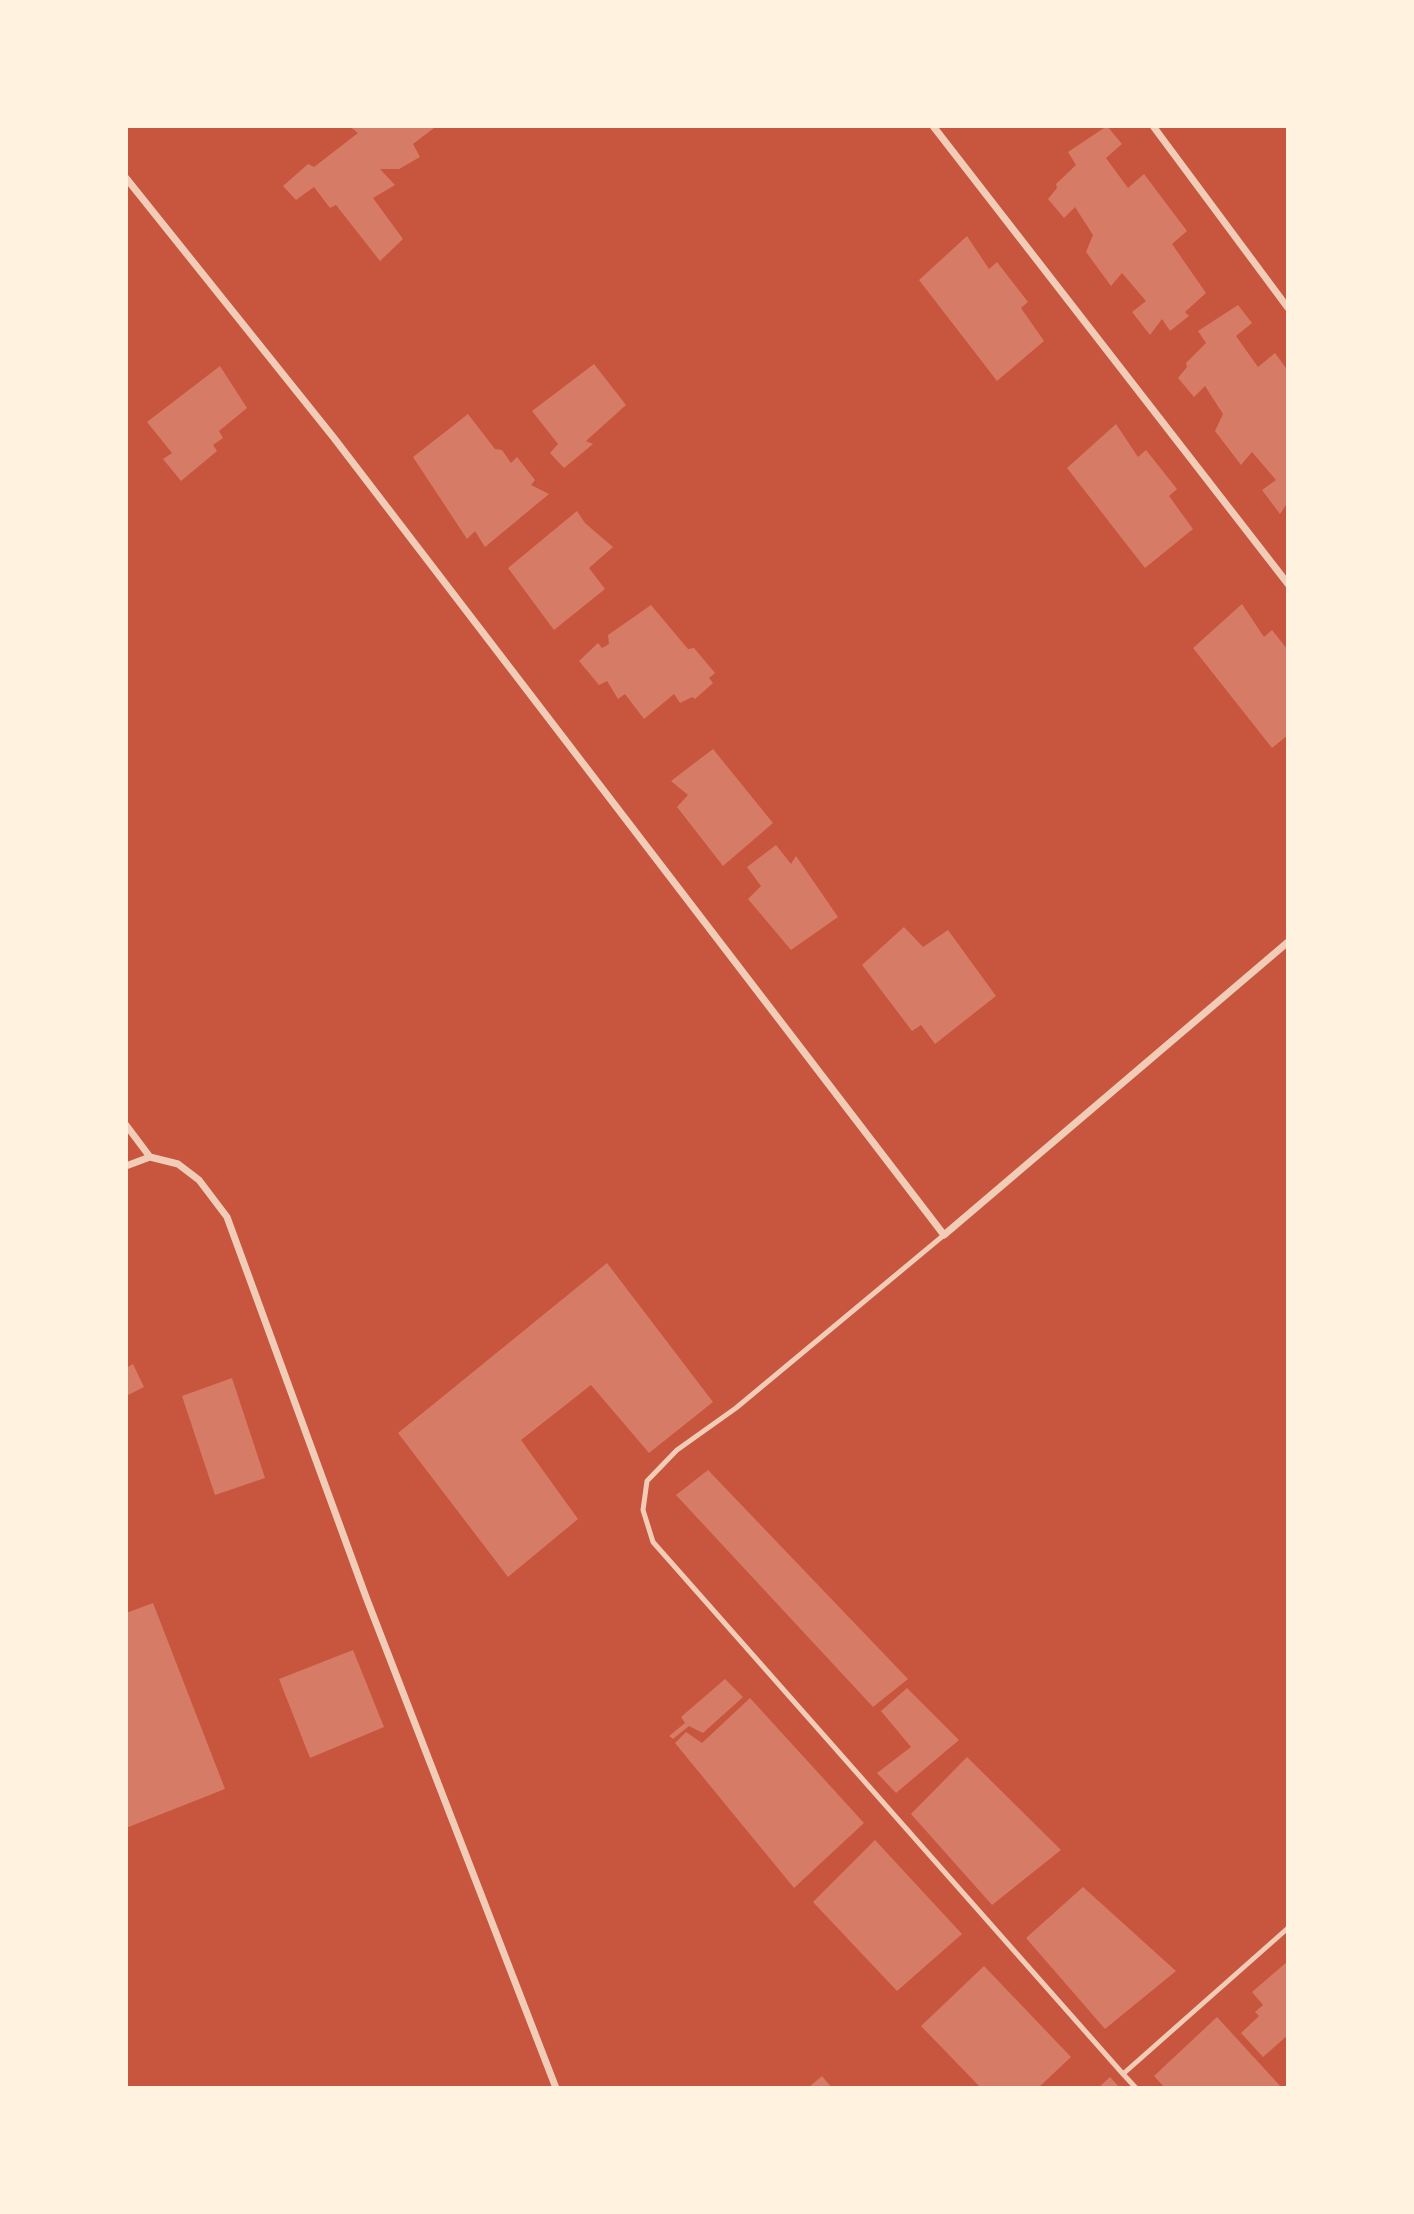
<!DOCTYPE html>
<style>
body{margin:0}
#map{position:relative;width:1414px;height:2214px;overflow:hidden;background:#c8553d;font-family:"Open Sans",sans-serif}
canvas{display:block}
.frame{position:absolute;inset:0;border:128px solid #fff3e0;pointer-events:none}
</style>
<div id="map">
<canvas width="1414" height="2214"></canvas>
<div class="frame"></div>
</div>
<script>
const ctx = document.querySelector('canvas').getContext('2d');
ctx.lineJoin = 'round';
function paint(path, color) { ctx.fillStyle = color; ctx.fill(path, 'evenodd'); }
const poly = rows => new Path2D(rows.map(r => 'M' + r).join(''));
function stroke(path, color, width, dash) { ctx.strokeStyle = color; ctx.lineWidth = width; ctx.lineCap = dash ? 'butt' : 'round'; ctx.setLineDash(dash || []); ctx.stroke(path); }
const building = poly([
 [349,126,433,126,434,128,413,144,420,157,399,169,380,169,395,185,373,198,403,239,380,261,336,205,330,208,314,187,296,200,283,186,308,164,314,167,358,133],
 [1107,126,1122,144,1106,158,1128,188,1144,174,1187,231,1172,244,1206,293,1185,312,1189,316,1170,331,1162,319,1150,335,1132,312,1146,301,1122,273,1111,286,1086,252,1093,235,1075,207,1064,218,1048,199,1057,188,1056,184,1076,165,1068,152],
 [967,236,989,269,997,262,1028,302,1021,308,1044,341,997,381,919,280],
 [1238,305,1252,323,1236,336,1258,367,1275,353,1288,371,1288,502,1280,514,1262,490,1276,480,1252,452,1241,465,1215,431,1223,414,1205,386,1194,397,1178,378,1187,367,1186,363,1206,343,1198,331],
 [594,364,626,405,586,441,593,444,564,468,550,453,558,444,532,411],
 [220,366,247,408,219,431,223,438,213,445,217,451,181,481,163,459,172,453,147,422],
 [468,414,495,449,502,450,511,463,517,457,535,480,531,485,549,494,485,547,475,531,467,539,413,457],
 [1116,424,1138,457,1146,450,1177,489,1169,496,1193,529,1145,568,1067,468],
 [577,511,585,523,613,547,589,568,605,589,554,630,508,568],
 [1242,604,1264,637,1272,630,1288,650,1288,735,1272,748,1193,648],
 [651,605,688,649,694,648,715,673,709,678,713,683,695,699,692,697,680,703,674,694,644,719,625,694,618,699,607,681,599,685,579,661,598,643,602,648,609,644,608,635],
 [713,749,773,823,723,866,677,807,688,795,671,781],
 [776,845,791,864,796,856,838,917,791,950,748,899,761,886,747,867],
 [904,927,923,947,948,930,996,996,935,1044,921,1025,912,1031,862,965],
 [607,1263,713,1402,649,1453,591,1385,521,1440,578,1519,508,1577,398,1433],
 [133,1364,144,1387,126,1396,126,1368],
 [232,1378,265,1478,215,1495,182,1396],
 [708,1470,908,1679,873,1707,676,1495],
 [153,1603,225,1789,126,1828,126,1613],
 [353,1650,384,1727,310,1758,279,1679],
 [725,1679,743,1697,703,1733,689,1726,673,1739,669,1736,685,1723,681,1717],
 [907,1688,959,1740,896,1793,877,1773,911,1747,881,1711],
 [750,1698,864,1823,794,1888,675,1743,686,1732,702,1743],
 [967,1757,1061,1850,992,1905,911,1814],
 [875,1840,962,1934,897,1991,813,1902],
 [1083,1887,1176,1971,1105,2029,1026,1938],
 [1288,1961,1288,2035,1263,2057,1241,2033,1259,2016,1255,2012,1263,2005,1252,1992],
 [984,1966,1071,2057,1038,2088,981,2088,921,2026],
 [1217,2017,1282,2088,1165,2088,1154,2076],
 [822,2076,832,2088,808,2088],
 [1110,2077,1120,2088,1098,2088]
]);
const service = poly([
 [944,1235,736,1408,677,1450,647,1481,643,1510,653,1542,1123,2074],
 [1136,2088,1123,2074,1288,1928]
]);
const minor = poly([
 [933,126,1288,584],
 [1153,126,1288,308],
 [126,178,334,438,944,1235,1288,942],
 [126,1125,150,1157],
 [126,1166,150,1157,178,1164,199,1180,227,1217,366,1597,556,2088]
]);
paint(building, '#d67c66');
stroke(service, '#f1ccb7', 5);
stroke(minor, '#f1ccb7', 7);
</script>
